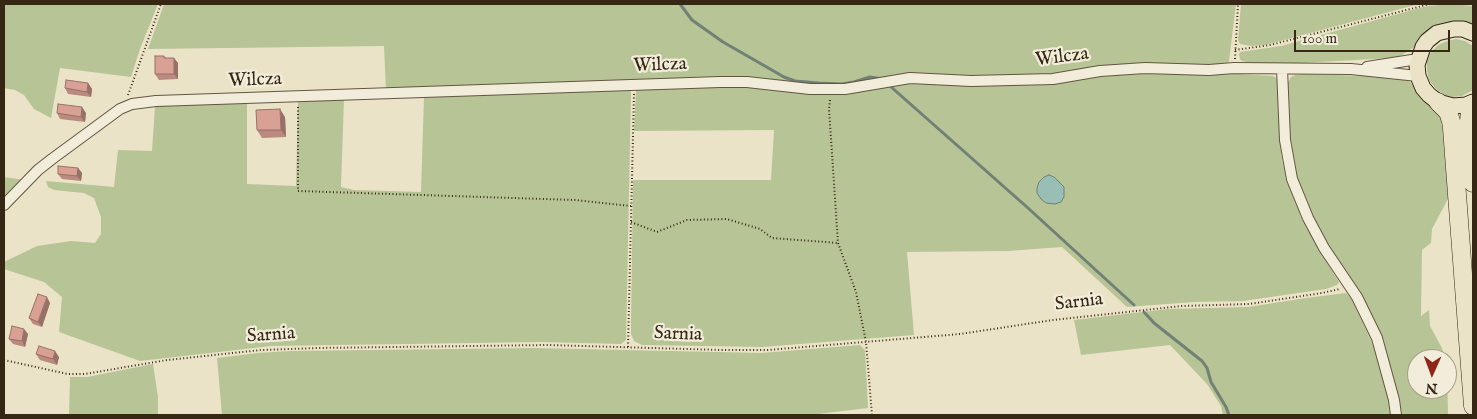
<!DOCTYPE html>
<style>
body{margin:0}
#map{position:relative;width:1477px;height:419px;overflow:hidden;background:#ebe3c7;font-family:"IM FELL English",serif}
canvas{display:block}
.frame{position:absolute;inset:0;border:5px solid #362614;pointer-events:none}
.north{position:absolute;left:1407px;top:349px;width:50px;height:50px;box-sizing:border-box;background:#f2eddb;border:1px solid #a79d8b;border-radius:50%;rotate:182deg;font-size:14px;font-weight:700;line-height:20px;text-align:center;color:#362614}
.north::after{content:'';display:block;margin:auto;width:18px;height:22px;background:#8f2418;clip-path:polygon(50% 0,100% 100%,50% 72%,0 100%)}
.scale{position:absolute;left:1294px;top:30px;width:156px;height:22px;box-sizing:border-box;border:2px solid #362614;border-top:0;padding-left:6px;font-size:15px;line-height:18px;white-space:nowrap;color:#362614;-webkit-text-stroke:4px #f2eddb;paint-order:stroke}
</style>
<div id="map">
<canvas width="1477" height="419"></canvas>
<div class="frame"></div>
<div class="north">N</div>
<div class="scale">100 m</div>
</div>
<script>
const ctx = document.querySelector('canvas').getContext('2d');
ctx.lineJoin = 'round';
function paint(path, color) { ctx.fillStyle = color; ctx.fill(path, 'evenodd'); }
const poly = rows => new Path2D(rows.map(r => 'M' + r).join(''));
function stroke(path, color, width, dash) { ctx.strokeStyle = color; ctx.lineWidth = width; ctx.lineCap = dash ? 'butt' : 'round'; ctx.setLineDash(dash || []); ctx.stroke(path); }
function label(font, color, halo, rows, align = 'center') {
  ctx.font = font + ' "IM FELL English",serif'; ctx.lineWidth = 4.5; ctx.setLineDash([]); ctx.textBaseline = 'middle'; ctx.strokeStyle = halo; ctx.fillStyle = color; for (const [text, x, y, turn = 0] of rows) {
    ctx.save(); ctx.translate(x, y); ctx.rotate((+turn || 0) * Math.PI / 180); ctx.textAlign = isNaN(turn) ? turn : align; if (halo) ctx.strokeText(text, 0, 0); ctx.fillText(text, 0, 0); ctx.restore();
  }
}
const green = poly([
 [4,4,158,4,140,49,131,77,60,68,51,118,34,109,24,95,15,90,4,88],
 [164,4,1236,4,1229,61,1227,65,1171,66,1046,75,850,85,825,86,784,83,386,91,384,46,148,49],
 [1241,4,1419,4,1265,45,1251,46,1240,44,1238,40],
 [1451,4,1473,6,1473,26,1459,22,1445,23,1430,30,1421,38,1413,48,1402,55,1392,58,1300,63,1251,63,1242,61,1240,59,1239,54,1240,52,1281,46,1427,6],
 [1456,39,1465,41,1473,46,1473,90,1462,96,1452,97,1442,94,1435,88,1429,80,1427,71,1427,61,1431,52,1438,45,1447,41],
 [1138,71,1221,73,1273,76,1278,79,1280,142,1282,159,1288,184,1305,223,1322,255,1339,282,1337,285,1326,289,1243,301,1194,302,1127,307,1062,247,1008,251,907,252,914,335,762,347,642,345,634,341,631,334,631,324,633,180,771,180,774,130,634,131,636,90,639,86,733,84,788,89],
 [1303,74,1400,77,1409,81,1414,86,1420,97,1437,112,1442,121,1445,131,1450,195,1432,229,1431,243,1422,250,1421,316,1429,310,1430,326,1442,348,1445,359,1417,359,1417,389,1447,389,1447,365,1448,415,1401,415,1391,372,1317,227,1295,177,1289,146,1287,84,1291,77,1295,75],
 [629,87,631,93,626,340,621,344,541,342,271,346,140,361,59,332,62,297,44,282,4,269,4,262,37,246,71,241,95,243,101,234,101,217,94,198,84,193,54,190,48,187,46,181,114,187,118,150,152,151,155,106,247,103,247,184,296,186,298,101,344,99,341,187,354,190,421,192,424,97],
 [4,177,24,180,4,200],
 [1346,293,1351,298,1374,347,1387,389,1391,415,1223,415,1221,406,1207,384,1170,345,1081,355,1074,320,1168,309,1248,307,1306,298],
 [860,345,865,350,868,408,810,415,222,415,217,358,258,353,291,351,533,348,761,353],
 [153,364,158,397,158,415,69,415,70,377,87,377]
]);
const water = poly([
 [1049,175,1054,177,1064,187,1064,197,1061,202,1055,204,1046,203,1041,199,1037,193,1037,188,1039,182,1044,177,1049,175]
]);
const stream = poly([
 [680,4,692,20,723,42,784,77,795,81,819,83,842,84,854,82,870,77,883,79],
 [890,86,1028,208,1134,305],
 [1144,312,1154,323,1202,361,1207,368,1211,382,1226,407,1229,415]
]);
const path = poly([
 [1235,50,1270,45,1430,4],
 [1235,59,1238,4],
 [128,95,161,4],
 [830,100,829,109,838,243,856,292,866,342,872,415],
 [298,107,298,191,575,200,631,206],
 [631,222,657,232,687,220,727,219,760,229,772,238,838,243],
 [628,347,634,94],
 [4,360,68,374,85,374,167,360,261,350,317,348,548,345,722,350,768,350,960,334,1053,320,1182,306,1249,304,1322,293,1340,289]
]);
const minor = poly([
 [1367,67,1418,59],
 [1282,69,1285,140,1292,179,1308,218,1324,248,1357,297,1377,338,1394,400,1396,415],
 [4,205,38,170,52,159,120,109,132,104,156,101,720,82,747,82,810,89,845,89,910,78,971,81,1053,79,1100,71,1145,68,1209,70,1234,68,1351,69,1418,76]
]);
const primary = poly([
 [1473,33,1463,29,1454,29,1437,33,1427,41,1423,47,1417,65,1418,76,1423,88,1429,95,1438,102,1453,106,1466,105,1473,102]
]);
const motorway = poly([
 [1438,102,1448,112,1451,121,1452,128,1473,406],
 [1473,107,1470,112,1469,121,1473,183]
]);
const wall = poly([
 [164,56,166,58,178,63,178,79,159,80,155,74],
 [88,83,92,89,91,97,68,94,65,88],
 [57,113,86,113,85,122,60,119],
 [285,117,286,137,262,138,257,130],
 [78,168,82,173,81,181,62,179,58,174],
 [50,303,42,327,33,324,29,318],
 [28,334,25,347,13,344,9,339],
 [36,354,59,357,57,365,40,360]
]);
const shadedWall = poly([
 [174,58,178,63,178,79,174,74],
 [88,83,92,89,91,97,87,92],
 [82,107,86,113,85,122,81,117],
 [280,109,285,117,286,137,281,130],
 [78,168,82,173,81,181,77,176],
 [47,297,50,303,42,327,38,322],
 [24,329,28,334,25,347,22,341],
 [55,351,59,357,57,365,53,359]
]);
const building = poly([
 [155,56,164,56,164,58,174,58,174,74,155,74,155,56],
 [66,80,88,83,87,92,65,88,66,80],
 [58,104,82,107,81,117,57,113,58,104],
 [280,109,281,130,257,130,256,110,280,109],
 [58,166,78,168,77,176,58,174,58,166],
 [38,294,47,297,38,322,29,318,38,294],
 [12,326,24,329,22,341,9,339,12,326],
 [39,346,55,351,53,359,36,354,39,346]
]);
const streetNames = [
 ["Wilcza",1062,58,-7],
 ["Wilcza",660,66,-2],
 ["Wilcza",255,81,-2],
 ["Sarnia",1079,303,-7],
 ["Sarnia",678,335,2],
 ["Sarnia",271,336,-4]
];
paint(green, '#b7c496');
paint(water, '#98beb6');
stroke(water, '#718175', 1);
stroke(stream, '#718175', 3);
stroke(minor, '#635541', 12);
stroke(primary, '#362614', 17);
stroke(motorway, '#362614', 19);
stroke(path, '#362614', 2, [1, 2.5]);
stroke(minor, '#f2eddb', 10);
stroke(primary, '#ebe3c7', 15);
stroke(motorway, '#ebe3c7', 18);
paint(wall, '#ba8a7f');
paint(shadedWall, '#977168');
paint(building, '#d8a194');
stroke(building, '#977168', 1);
label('19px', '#362614', '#f2eddb', streetNames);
</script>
